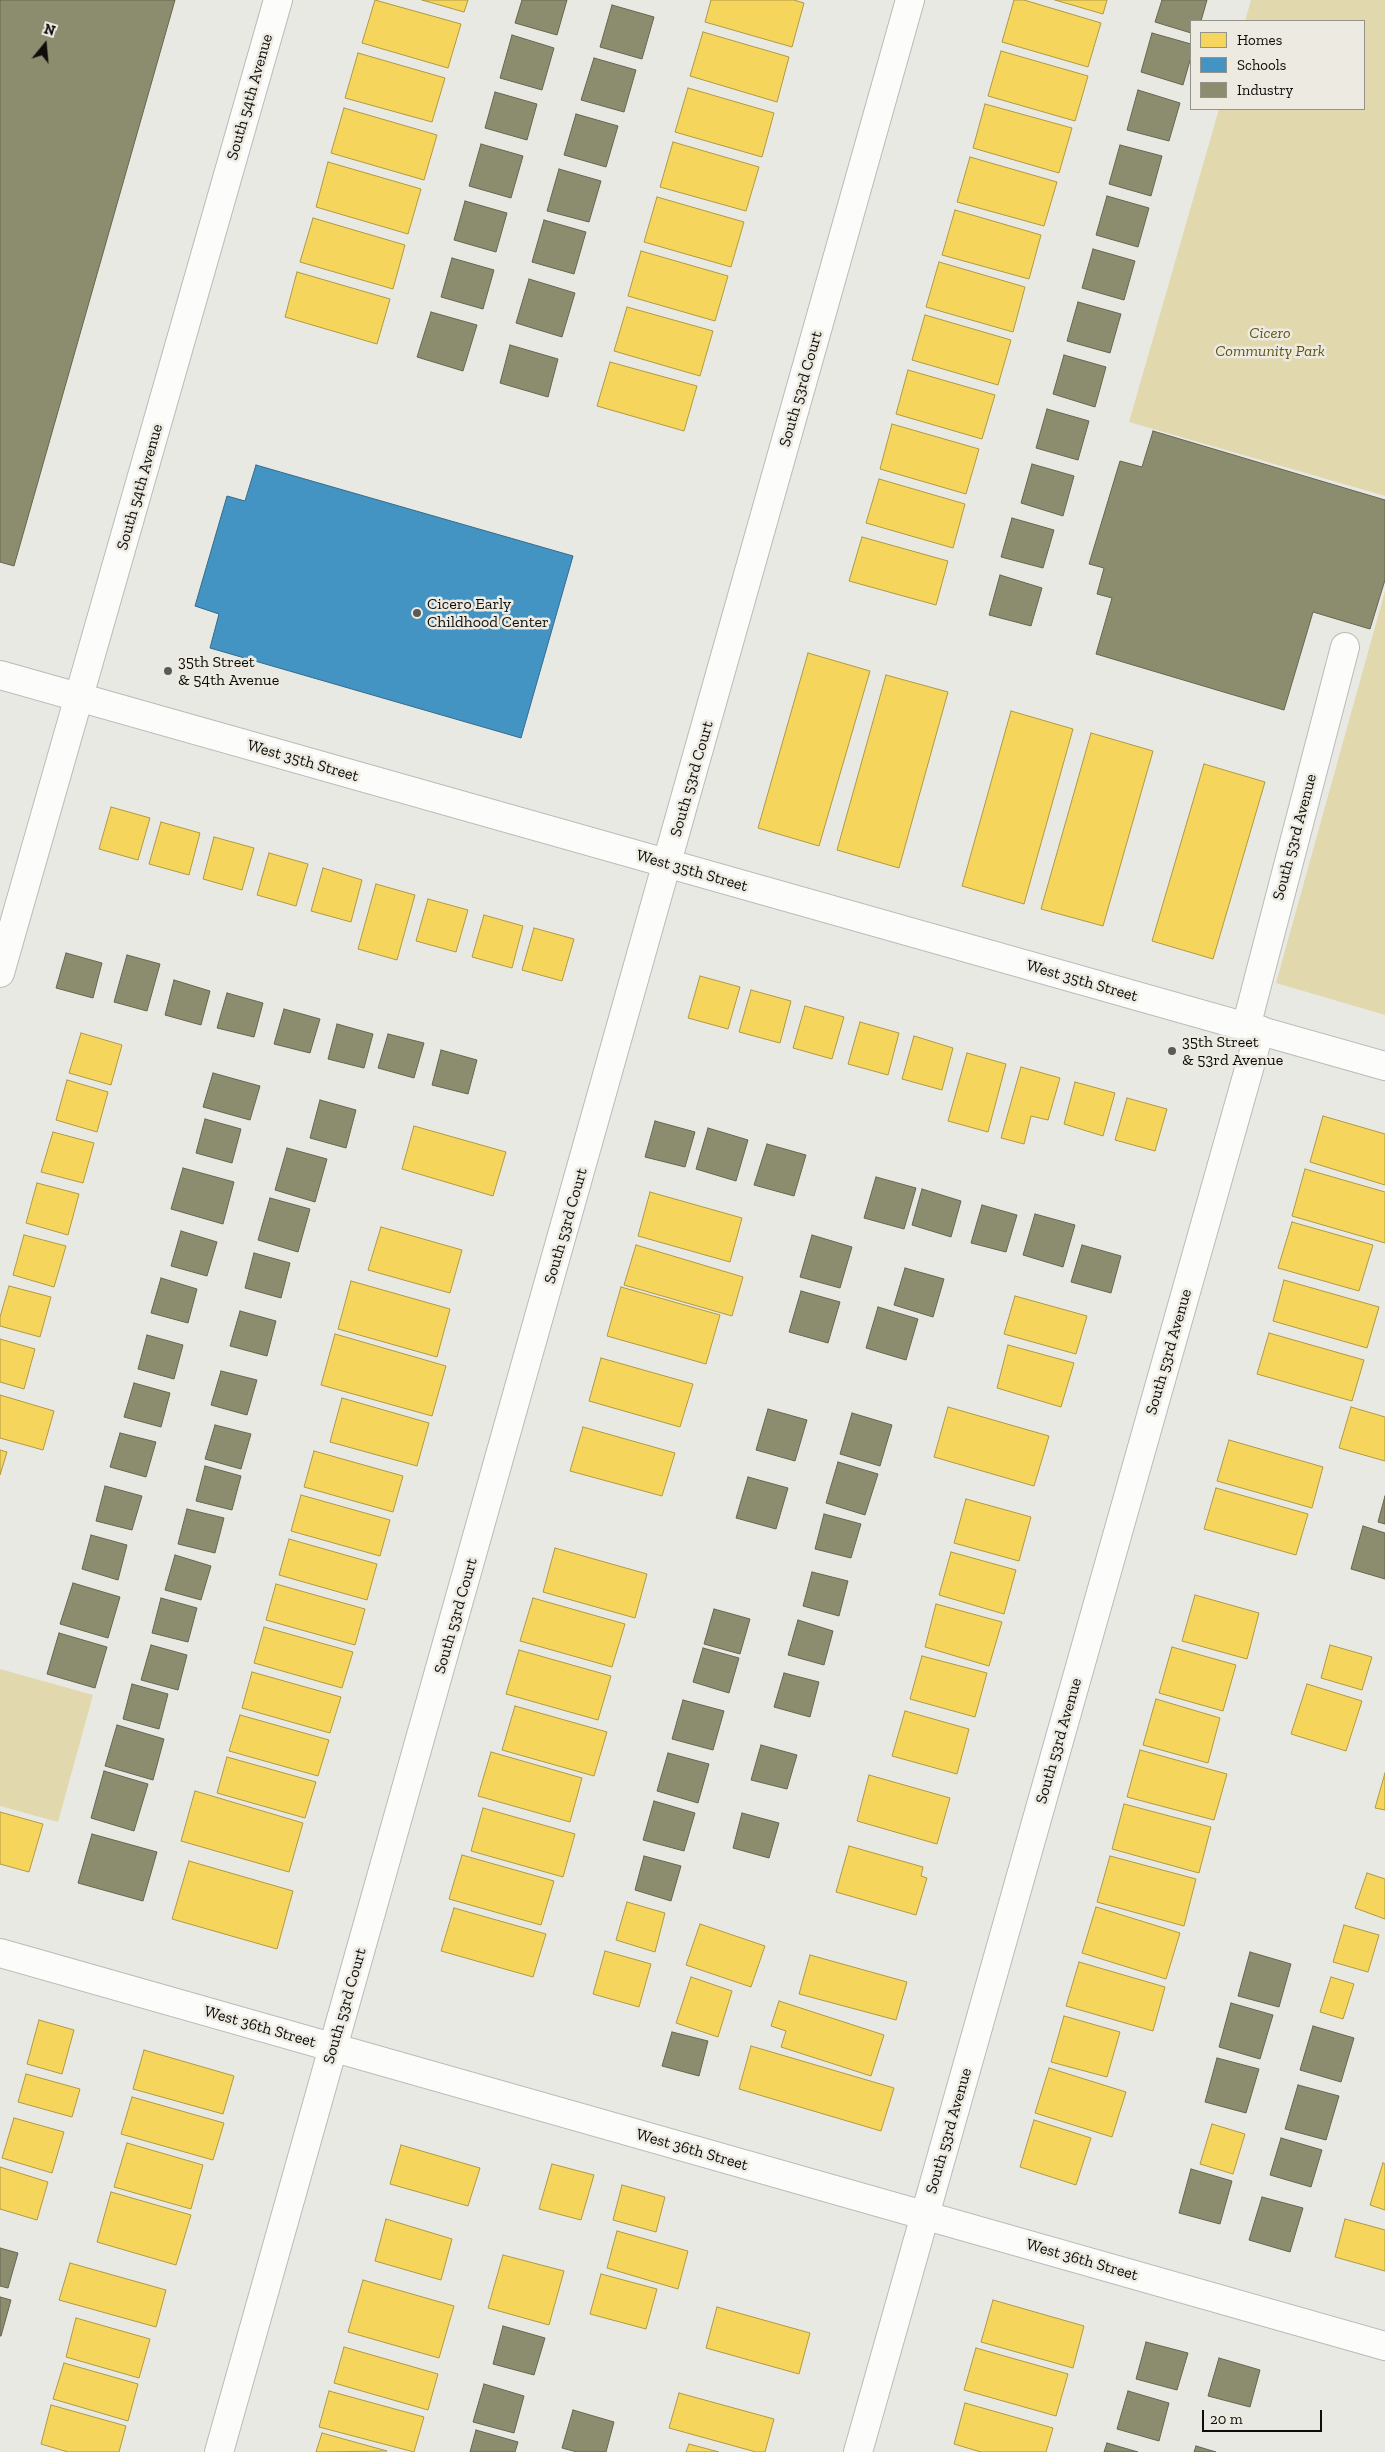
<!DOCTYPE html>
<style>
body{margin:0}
#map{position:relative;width:1385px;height:2452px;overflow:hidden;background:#e9e9e4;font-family:"Zilla Slab",serif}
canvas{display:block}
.legend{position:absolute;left:1190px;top:20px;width:175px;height:90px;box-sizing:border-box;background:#eceae1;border:1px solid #93928b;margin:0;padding:6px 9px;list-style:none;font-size:15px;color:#0e0d0a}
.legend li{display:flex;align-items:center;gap:10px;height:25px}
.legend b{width:25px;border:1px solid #93928b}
.north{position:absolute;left:20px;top:20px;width:50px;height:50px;-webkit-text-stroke:4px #eceae1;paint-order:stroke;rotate:17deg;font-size:14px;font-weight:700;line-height:20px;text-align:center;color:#0e0d0a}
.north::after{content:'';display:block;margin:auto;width:18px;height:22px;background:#0e0d0a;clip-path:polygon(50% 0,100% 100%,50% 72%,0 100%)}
.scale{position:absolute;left:1202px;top:2410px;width:120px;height:22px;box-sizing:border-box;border:2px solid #0e0d0a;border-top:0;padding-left:6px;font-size:15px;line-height:18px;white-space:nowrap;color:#0e0d0a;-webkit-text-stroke:4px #eceae1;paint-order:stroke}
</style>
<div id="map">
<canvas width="1385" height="2452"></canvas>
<ul class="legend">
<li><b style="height:14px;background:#f6d55c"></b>Homes</li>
<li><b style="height:14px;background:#4393c3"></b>Schools</li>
<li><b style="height:14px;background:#8c8c6e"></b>Industry</li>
</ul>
<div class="north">N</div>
<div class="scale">20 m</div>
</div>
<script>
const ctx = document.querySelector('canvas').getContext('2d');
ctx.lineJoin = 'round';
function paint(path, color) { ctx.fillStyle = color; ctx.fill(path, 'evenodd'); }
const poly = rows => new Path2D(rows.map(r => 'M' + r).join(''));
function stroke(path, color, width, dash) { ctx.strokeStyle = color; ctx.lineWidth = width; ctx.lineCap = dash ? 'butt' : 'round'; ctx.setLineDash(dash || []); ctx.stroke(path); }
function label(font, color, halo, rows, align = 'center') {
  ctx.font = font + ' "Zilla Slab",serif'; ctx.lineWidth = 5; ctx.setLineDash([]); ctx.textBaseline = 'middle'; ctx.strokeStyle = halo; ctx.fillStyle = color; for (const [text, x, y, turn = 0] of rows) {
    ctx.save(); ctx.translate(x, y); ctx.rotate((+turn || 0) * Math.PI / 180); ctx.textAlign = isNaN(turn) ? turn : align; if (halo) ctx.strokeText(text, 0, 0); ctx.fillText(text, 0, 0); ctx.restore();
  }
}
const green = poly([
 [1251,0,1385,0,1385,496,1129,422,1219,109,1364,109,1364,21,1245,21],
 [1385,591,1385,1015,1276,983],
 [0,1669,93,1695,58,1822,0,1806]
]);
const homes = poly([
 [375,0,461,24,448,68,362,43,375,0],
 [422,0,468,0,464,12,422,0],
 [711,0,794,0,804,3,792,47,705,22,711,0],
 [1014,0,1024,0,1101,23,1088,67,1002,42,1014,0],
 [1055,0,1107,0,1103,14,1055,0],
 [703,32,789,57,777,102,690,76,703,32],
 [1001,51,1088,76,1075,121,988,96,1001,51],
 [358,53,445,78,432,122,345,98,358,53],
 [688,88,774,113,762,157,675,132,688,88],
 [985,104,1072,128,1059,173,973,148,985,104],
 [344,108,437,135,424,180,331,153,344,108],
 [673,142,759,167,746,211,660,187,673,142],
 [970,157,1057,182,1044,226,957,202,970,157],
 [328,162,421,189,408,234,316,207,328,162],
 [657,197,744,222,731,267,644,242,657,197],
 [955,210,1041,235,1029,279,942,255,955,210],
 [313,218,405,245,393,289,300,262,313,218],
 [641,251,728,276,715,321,628,296,641,251],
 [939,262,1025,287,1013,332,926,307,939,262],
 [297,272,390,299,377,344,285,317,297,272],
 [627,307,713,331,700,376,614,351,627,307],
 [925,315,1011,340,998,385,912,360,925,315],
 [610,362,697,386,684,431,597,406,610,362],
 [908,370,995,395,982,439,896,414,908,370],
 [892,424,979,449,966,494,880,469,892,424],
 [879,479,965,504,953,548,866,523,879,479],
 [862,537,948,561,936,605,849,581,862,537],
 [808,653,870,671,819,846,758,828,808,653],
 [886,675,948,692,899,868,837,850,886,675],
 [1011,711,1073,729,1024,904,962,886,1011,711],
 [1091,733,1153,751,1103,926,1041,909,1091,733],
 [1204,764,1265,782,1213,959,1152,941,1204,764],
 [111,807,150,818,138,860,99,849,111,807],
 [161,822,200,833,189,875,149,864,161,822],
 [214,837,254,848,242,890,203,879,214,837],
 [269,853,308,864,296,906,257,895,269,853],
 [323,868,362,880,351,922,311,911,323,868],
 [376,884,415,895,397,960,358,949,376,884],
 [428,899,468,910,456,952,416,941,428,899],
 [484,915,523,926,512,968,472,957,484,915],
 [534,928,574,939,562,981,522,970,534,928],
 [700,976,740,987,728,1029,688,1018,700,976],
 [751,990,791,1001,780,1043,739,1032,751,990],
 [805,1006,844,1017,832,1059,793,1048,805,1006],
 [860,1022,899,1033,888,1075,848,1064,860,1022],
 [81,1033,122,1045,111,1085,69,1073,81,1033],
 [914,1036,953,1048,942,1090,902,1079,914,1036],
 [967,1053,1006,1064,988,1132,948,1121,967,1053],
 [1021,1067,1060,1078,1048,1120,1031,1116,1024,1144,1001,1138,1021,1067],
 [67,1080,108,1092,97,1132,56,1120,67,1080],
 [1075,1082,1115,1093,1103,1136,1064,1124,1075,1082],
 [1127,1098,1167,1109,1155,1151,1115,1140,1127,1098],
 [1323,1116,1385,1134,1385,1185,1310,1162,1323,1116],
 [414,1126,506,1152,493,1196,402,1169,414,1126],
 [53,1132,94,1143,83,1183,41,1172,53,1132],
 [1305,1169,1385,1192,1385,1243,1292,1216,1305,1169],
 [37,1183,79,1194,68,1235,26,1223,37,1183],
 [650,1192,742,1218,730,1262,638,1236,650,1192],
 [1292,1222,1373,1245,1359,1291,1278,1268,1292,1222],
 [381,1227,462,1250,450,1293,368,1270,381,1227],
 [24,1235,66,1246,54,1287,13,1275,24,1235],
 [636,1245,743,1277,732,1316,624,1285,636,1245],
 [1284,1280,1379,1307,1367,1348,1273,1321,1284,1280],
 [351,1281,450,1309,437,1357,338,1329,351,1281],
 [9,1286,51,1297,40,1337,0,1326,0,1317,9,1286],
 [621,1287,720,1315,706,1364,607,1336,621,1287],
 [1015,1296,1087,1316,1076,1354,1004,1334,1015,1296],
 [1269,1333,1364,1360,1352,1401,1257,1374,1269,1333],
 [335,1334,446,1366,432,1416,321,1385,335,1334],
 [0,1339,35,1349,24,1389,0,1382,0,1339],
 [1008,1345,1074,1363,1061,1407,997,1388,1008,1345],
 [601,1358,693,1384,680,1427,589,1401,601,1358],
 [0,1395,54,1411,43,1450,0,1438,0,1395],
 [342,1398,429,1423,417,1466,330,1442,342,1398],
 [948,1407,1049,1436,1034,1486,934,1457,948,1407],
 [1351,1407,1385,1417,1385,1461,1339,1448,1351,1407],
 [583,1427,675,1453,662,1496,570,1471,583,1427],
 [1229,1440,1323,1467,1312,1508,1217,1481,1229,1440],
 [0,1450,7,1452,0,1475,0,1450],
 [314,1451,403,1476,393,1512,304,1487,314,1451],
 [1216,1488,1308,1514,1296,1555,1204,1529,1216,1488],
 [301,1495,390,1520,380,1556,291,1531,301,1495],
 [966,1499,1031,1517,1019,1561,954,1543,966,1499],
 [289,1539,377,1564,367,1600,279,1575,289,1539],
 [555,1548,647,1574,635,1618,543,1592,555,1548],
 [951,1552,1016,1570,1004,1614,939,1595,951,1552],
 [276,1584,365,1609,355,1645,266,1620,276,1584],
 [1195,1595,1259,1613,1247,1659,1182,1641,1195,1595],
 [533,1598,625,1624,612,1667,520,1641,533,1598],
 [936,1604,1002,1622,989,1666,925,1647,936,1604],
 [264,1627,353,1652,342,1688,254,1663,264,1627],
 [1330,1645,1372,1657,1362,1690,1321,1678,1330,1645],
 [1172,1647,1236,1665,1223,1711,1159,1693,1172,1647],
 [519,1650,611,1676,598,1720,506,1694,519,1650],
 [922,1656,987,1673,975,1717,910,1699,922,1656],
 [252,1672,341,1697,330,1733,242,1708,252,1672],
 [1307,1684,1362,1701,1346,1751,1291,1734,1307,1684],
 [1156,1699,1220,1718,1208,1763,1143,1745,1156,1699],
 [515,1706,607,1732,594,1776,502,1750,515,1706],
 [905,1711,969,1729,957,1774,892,1756,905,1711],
 [240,1715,329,1740,318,1776,229,1751,240,1715],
 [1140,1750,1227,1774,1214,1820,1127,1797,1140,1750],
 [491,1752,582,1778,570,1822,478,1796,491,1752],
 [227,1757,316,1782,305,1818,217,1793,227,1757],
 [1385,1773,1385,1810,1375,1808,1385,1773],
 [869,1775,950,1798,937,1844,857,1821,869,1775],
 [195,1791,303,1823,289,1872,181,1841,195,1791],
 [1124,1804,1211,1827,1199,1873,1112,1849,1124,1804],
 [483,1808,575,1834,563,1877,471,1851,483,1808],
 [0,1812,43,1824,29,1872,0,1864,0,1812],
 [849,1846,923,1867,921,1876,927,1878,916,1915,836,1892,849,1846],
 [462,1855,554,1881,541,1925,449,1899,462,1855],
 [1110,1856,1196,1879,1184,1926,1097,1902,1110,1856],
 [189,1861,293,1891,277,1949,172,1919,189,1861],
 [1367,1873,1385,1879,1385,1919,1355,1908,1367,1873],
 [627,1902,665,1913,655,1952,616,1940,627,1902],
 [1096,1907,1180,1933,1166,1979,1082,1953,1096,1907],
 [454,1908,546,1934,533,1977,441,1951,454,1908],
 [700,1924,765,1946,751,1987,686,1965,700,1924],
 [1344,1925,1379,1935,1368,1972,1333,1962,1344,1925],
 [605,1951,651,1964,639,2007,593,1994,605,1951],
 [810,1955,907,1982,896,2020,799,1994,810,1955],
 [1079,1962,1165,1987,1153,2031,1066,2006,1079,1962],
 [691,1977,732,1991,718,2037,676,2023,691,1977],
 [1331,1977,1354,1984,1343,2019,1320,2012,1331,1977],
 [779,2001,884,2035,871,2076,781,2047,786,2031,771,2026,779,2001],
 [1064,2016,1120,2032,1107,2077,1051,2062,1064,2016],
 [39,2020,74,2030,62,2074,27,2064,39,2020],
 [751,2046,894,2088,881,2131,739,2089,751,2046],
 [144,2050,234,2076,223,2114,133,2089,144,2050],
 [1049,2068,1126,2092,1112,2137,1035,2113,1049,2068],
 [26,2074,80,2089,72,2117,18,2102,26,2074],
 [132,2097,224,2123,213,2160,121,2134,132,2097],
 [14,2118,64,2132,52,2173,2,2158,14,2118],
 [1034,2120,1091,2138,1076,2185,1020,2167,1034,2120],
 [1212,2124,1245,2134,1233,2174,1200,2164,1212,2124],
 [127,2143,203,2165,191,2209,114,2187,127,2143],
 [401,2145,480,2168,468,2206,390,2184,401,2145],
 [1383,2163,1385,2164,1385,2210,1370,2205,1383,2163],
 [552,2164,594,2175,581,2220,539,2209,552,2164],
 [0,2167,48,2182,37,2220,0,2209,0,2167],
 [622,2185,665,2197,656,2232,613,2220,622,2185],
 [111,2192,191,2215,176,2265,97,2242,111,2192],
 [386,2219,452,2239,441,2280,375,2261,386,2219],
 [1345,2219,1385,2230,1385,2271,1335,2257,1345,2219],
 [617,2231,688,2251,678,2289,607,2268,617,2231],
 [503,2255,564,2271,549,2325,488,2308,503,2255],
 [70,2263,166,2290,156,2327,59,2300,70,2263],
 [601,2274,657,2289,646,2329,590,2314,601,2274],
 [363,2280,454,2306,439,2358,348,2332,363,2280],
 [993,2300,1084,2326,1073,2368,981,2342,993,2300],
 [717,2307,810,2333,799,2374,706,2348,717,2307],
 [76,2318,150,2339,139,2378,66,2357,76,2318],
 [344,2347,438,2374,428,2410,334,2383,344,2347],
 [976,2348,1068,2374,1056,2416,964,2390,976,2348],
 [64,2363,138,2384,128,2421,53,2399,64,2363],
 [329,2391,424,2417,414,2452,319,2427,329,2391],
 [679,2393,774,2419,765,2452,756,2452,669,2428,679,2393],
 [965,2403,1053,2428,1046,2452,981,2452,954,2444,965,2403],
 [51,2405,126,2426,119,2452,68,2452,41,2444,51,2405],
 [322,2433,387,2451,316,2452,322,2433],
 [689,2444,719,2452,686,2452,689,2444]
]);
const schools = poly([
 [256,465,573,556,521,738,210,648,219,614,195,606,227,496,245,501,256,465]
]);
const industry = poly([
 [0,0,175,0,14,566,0,562,0,0],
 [522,0,567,0,557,35,515,23,522,0],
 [1162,0,1207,0,1201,21,1191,21,1191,33,1155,22,1162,0],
 [612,5,654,17,642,59,600,47,612,5],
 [1152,33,1191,44,1191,57,1183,85,1141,72,1152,33],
 [512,35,554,48,542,90,500,78,512,35],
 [594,58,636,70,624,112,581,100,594,58],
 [1138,90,1180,103,1169,141,1127,130,1138,90],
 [495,92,537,104,527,140,485,128,495,92],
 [576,114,618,126,606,167,564,155,576,114],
 [481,144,523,156,511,198,469,186,481,144],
 [1120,145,1162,156,1151,196,1109,184,1120,145],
 [559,169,601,181,589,222,547,211,559,169],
 [1107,196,1149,208,1138,247,1096,235,1107,196],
 [465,201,507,213,496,252,454,240,465,201],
 [544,220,586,232,574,274,532,262,544,220],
 [1093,249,1135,261,1124,300,1082,288,1093,249],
 [452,258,494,270,483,309,441,297,452,258],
 [529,279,575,293,562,337,516,323,529,279],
 [1078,302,1121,314,1110,353,1067,341,1078,302],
 [431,312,477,325,463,371,417,357,431,312],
 [510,345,558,359,548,397,500,383,510,345],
 [1064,355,1106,367,1095,407,1053,394,1064,355],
 [1047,409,1089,421,1078,460,1036,448,1047,409],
 [1153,431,1385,500,1385,580,1370,629,1313,612,1284,710,1096,654,1112,598,1097,594,1104,568,1089,564,1120,461,1142,467,1153,431],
 [1032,464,1074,476,1063,516,1021,503,1032,464],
 [1012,518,1054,530,1043,568,1001,557,1012,518],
 [1000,575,1042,588,1031,626,989,615,1000,575],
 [66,953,102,963,93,998,56,988,66,953],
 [127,955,160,964,147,1011,114,1002,127,955],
 [174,980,210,991,201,1025,165,1015,174,980],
 [227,993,263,1003,254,1037,217,1028,227,993],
 [284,1009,320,1019,310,1053,274,1044,284,1009],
 [337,1024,373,1034,364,1068,328,1059,337,1024],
 [388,1034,424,1043,414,1078,378,1068,388,1034],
 [441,1050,477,1060,468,1094,432,1085,441,1050],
 [213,1073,260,1086,250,1120,203,1107,213,1073],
 [320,1100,356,1110,346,1148,310,1138,320,1100],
 [205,1119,241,1129,232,1163,196,1153,205,1119],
 [655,1121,695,1132,685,1167,645,1157,655,1121],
 [708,1128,748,1140,736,1181,696,1169,708,1128],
 [767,1144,806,1155,794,1196,754,1185,767,1144],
 [287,1148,327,1159,315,1202,275,1190,287,1148],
 [183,1168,234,1182,223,1224,171,1209,183,1168],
 [876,1177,916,1188,904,1229,864,1218,876,1177],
 [922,1189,961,1201,951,1237,912,1225,922,1189],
 [270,1198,310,1209,298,1252,258,1240,270,1198],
 [982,1205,1017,1215,1006,1252,971,1243,982,1205],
 [1035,1214,1075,1225,1063,1267,1023,1255,1035,1214],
 [181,1231,217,1242,207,1276,171,1266,181,1231],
 [812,1235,852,1247,840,1288,800,1277,812,1235],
 [1082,1245,1121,1256,1111,1293,1071,1282,1082,1245],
 [254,1253,290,1263,281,1298,245,1288,254,1253],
 [905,1268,944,1279,933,1317,894,1305,905,1268],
 [161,1278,197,1289,188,1323,151,1313,161,1278],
 [801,1291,840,1302,828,1343,789,1332,801,1291],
 [878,1307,918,1319,906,1360,866,1348,878,1307],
 [240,1311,276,1321,267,1356,230,1346,240,1311],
 [147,1335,183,1345,174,1379,138,1369,147,1335],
 [221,1371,257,1380,247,1415,211,1405,221,1371],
 [134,1383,170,1393,161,1427,124,1417,134,1383],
 [768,1409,807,1420,795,1461,756,1450,768,1409],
 [852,1413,892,1425,880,1466,840,1454,852,1413],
 [215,1425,251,1434,241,1469,205,1459,215,1425],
 [120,1433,156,1442,146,1477,110,1467,120,1433],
 [838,1462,878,1474,865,1515,826,1503,838,1462],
 [205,1466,241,1476,232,1510,196,1501,205,1466],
 [748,1477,788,1488,776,1529,736,1518,748,1477],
 [105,1486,142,1496,132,1530,96,1521,105,1486],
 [1385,1496,1385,1524,1378,1522,1385,1496],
 [187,1509,224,1518,215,1553,178,1544,187,1509],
 [824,1514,861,1524,851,1558,815,1549,824,1514],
 [1363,1526,1385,1533,1385,1579,1351,1569,1363,1526],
 [91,1535,127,1545,118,1580,82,1569,91,1535],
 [175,1555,211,1566,201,1600,165,1590,175,1555],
 [812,1572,848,1581,839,1616,803,1606,812,1572],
 [73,1583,120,1597,108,1638,60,1624,73,1583],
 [161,1598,197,1608,188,1642,152,1633,161,1598],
 [714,1609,750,1619,740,1654,704,1644,714,1609],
 [798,1620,833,1631,824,1665,788,1655,798,1620],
 [59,1633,107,1647,95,1688,47,1674,59,1633],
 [151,1645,187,1655,178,1690,141,1680,151,1645],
 [703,1648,739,1658,729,1693,693,1682,703,1648],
 [784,1673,819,1682,810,1717,774,1707,784,1673],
 [132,1684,168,1694,159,1729,123,1719,132,1684],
 [683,1700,724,1711,713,1750,672,1739,683,1700],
 [117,1725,164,1739,153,1780,105,1766,117,1725],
 [761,1745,797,1755,787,1789,751,1780,761,1745],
 [668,1753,709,1764,698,1803,657,1791,668,1753],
 [104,1771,148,1784,134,1831,91,1818,104,1771],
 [654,1801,695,1813,684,1851,643,1840,654,1801],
 [742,1813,779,1823,769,1858,733,1848,742,1813],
 [92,1834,157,1852,143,1901,78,1883,92,1834],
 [644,1856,681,1866,671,1901,635,1890,644,1856],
 [1250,1952,1291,1964,1279,2007,1238,1996,1250,1952],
 [1231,2003,1273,2015,1260,2059,1219,2047,1231,2003],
 [1313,2026,1354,2038,1341,2082,1300,2070,1313,2026],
 [672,2032,708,2041,699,2076,662,2066,672,2032],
 [1217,2058,1259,2069,1246,2113,1205,2102,1217,2058],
 [1298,2085,1339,2096,1326,2140,1285,2129,1298,2085],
 [1281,2138,1322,2150,1311,2187,1270,2175,1281,2138],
 [1191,2169,1232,2181,1220,2224,1179,2213,1191,2169],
 [1262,2197,1303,2208,1290,2252,1249,2240,1262,2197],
 [0,2248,18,2253,8,2288,0,2286,0,2248],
 [0,2297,11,2300,1,2336,0,2336,0,2297],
 [503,2326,545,2338,534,2375,493,2364,503,2326],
 [1146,2342,1188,2353,1177,2390,1136,2379,1146,2342],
 [1219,2358,1260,2370,1250,2407,1208,2396,1219,2358],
 [484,2384,524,2396,514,2433,473,2422,484,2384],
 [1128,2391,1169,2403,1159,2441,1117,2429,1128,2391],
 [573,2410,614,2422,606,2452,577,2452,562,2448,573,2410],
 [476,2430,518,2442,515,2452,470,2452,476,2430],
 [1107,2443,1138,2452,1104,2452,1107,2443],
 [1196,2446,1216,2452,1194,2452,1196,2446]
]);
const minor = poly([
 [0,973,278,0],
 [1246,1027,1345,647],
 [0,1953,1385,2346],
 [219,2452,910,0],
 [858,2452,1260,1030]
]);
const tertiary = poly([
 [0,675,1385,1066]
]);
const markers = [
 [417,613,5,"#5b5a56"],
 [168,671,5,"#5b5a56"],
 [1172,1051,5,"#5b5a56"]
];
const streetNames = [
 ["South 54th Avenue",250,97,-74],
 ["South 53rd Court",801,389,-74],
 ["South 54th Avenue",140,487,-74],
 ["West 35th Street",303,761,16],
 ["South 53rd Court",692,779,-74],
 ["South 53rd Avenue",1295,837,-75],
 ["West 35th Street",692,871,16],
 ["West 35th Street",1082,981,16],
 ["South 53rd Court",566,1226,-74],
 ["South 53rd Avenue",1169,1352,-74],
 ["South 53rd Court",456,1616,-74],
 ["South 53rd Avenue",1059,1741,-74],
 ["South 53rd Court",345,2006,-74],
 ["West 36th Street",260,2027,16],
 ["South 53rd Avenue",949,2131,-74],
 ["West 36th Street",692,2150,16],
 ["West 36th Street",1082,2260,16]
];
const parkNames = [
 ["Cicero",1270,333],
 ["Community Park",1270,351]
];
const poiNames = [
 ["Cicero Early",427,604],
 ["Childhood Center",427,622],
 ["35th Street",178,662],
 ["& 54th Avenue",178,680],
 ["35th Street",1182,1042],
 ["& 53rd Avenue",1182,1060]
];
paint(green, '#e1d8ae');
paint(homes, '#f6d55c');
stroke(homes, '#b09943', 1);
paint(schools, '#4393c3');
stroke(schools, '#336b8c', 1);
paint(industry, '#8c8c6e');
stroke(industry, '#666650', 1);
stroke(minor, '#babab6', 30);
stroke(tertiary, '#babab6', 30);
stroke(minor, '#fcfcfb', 28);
stroke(tertiary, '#fcfcfb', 28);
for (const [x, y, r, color] of markers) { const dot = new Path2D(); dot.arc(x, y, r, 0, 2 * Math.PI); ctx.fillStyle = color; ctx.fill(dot); stroke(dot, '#eceae1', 2); }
label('16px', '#0e0d0a', '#eceae1', streetNames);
label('italic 16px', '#615415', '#eceae1', parkNames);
label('16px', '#0e0d0a', '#eceae1', poiNames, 'left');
</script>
